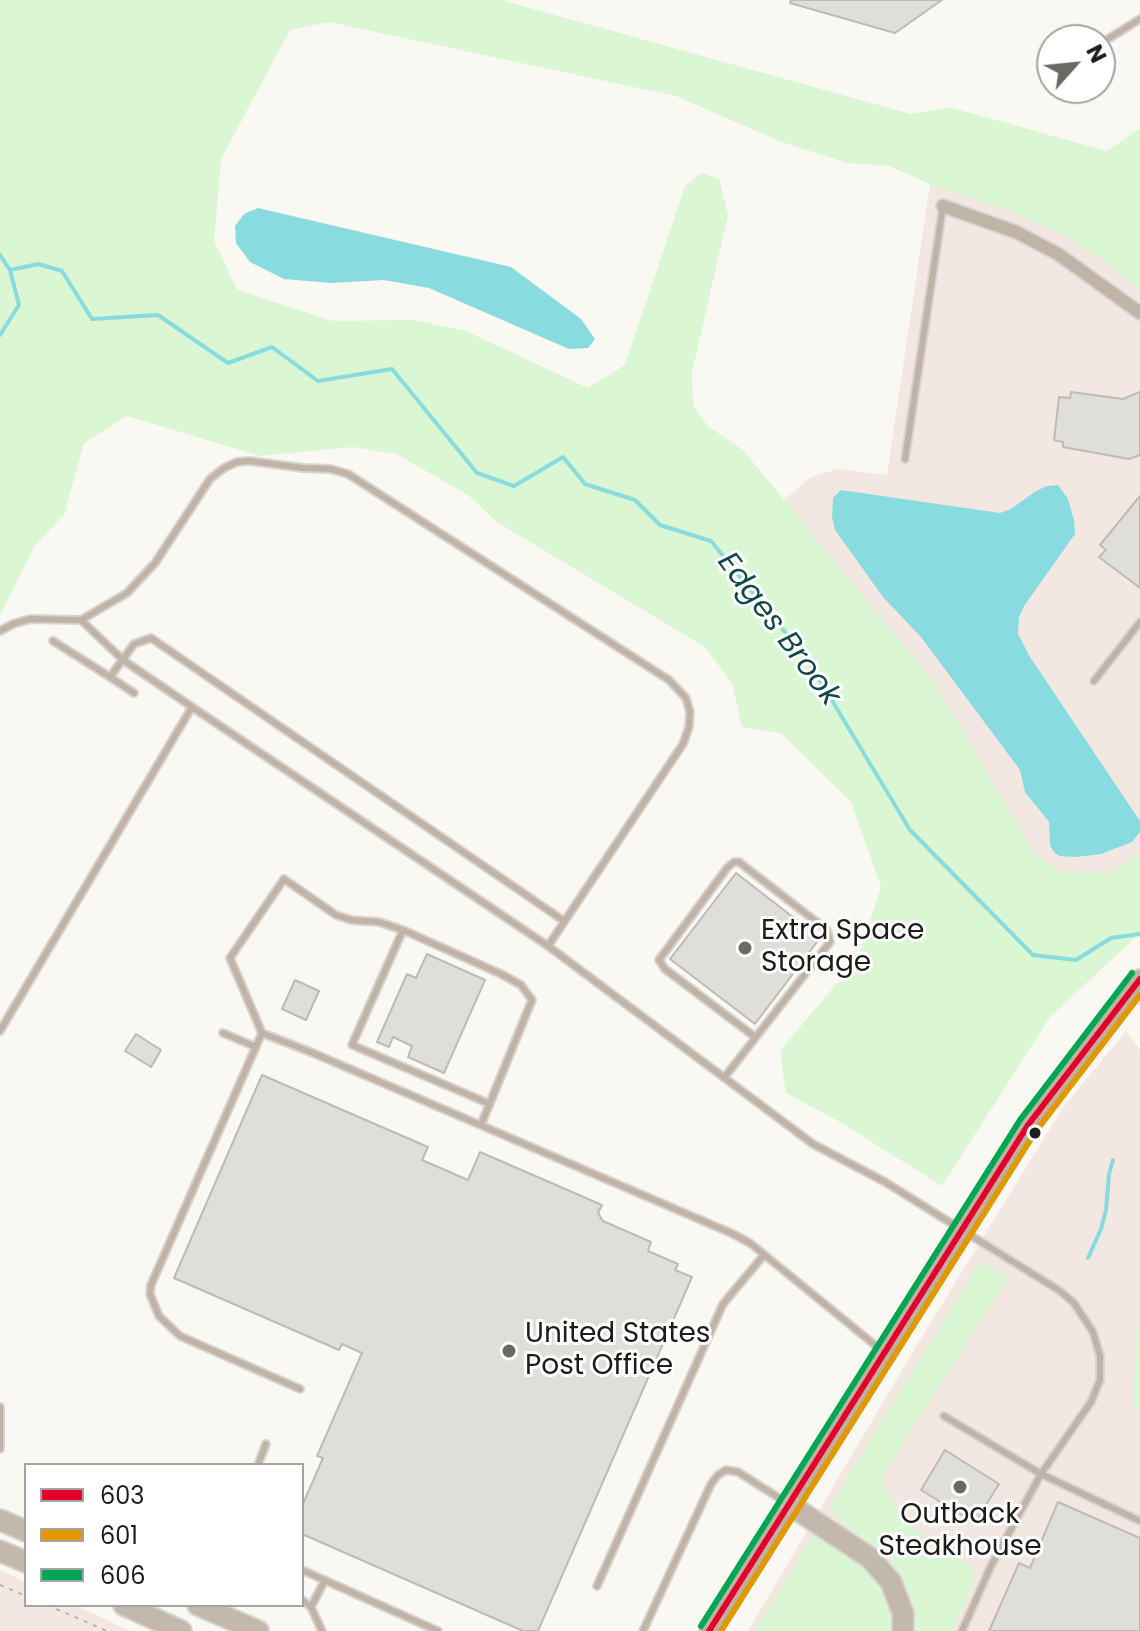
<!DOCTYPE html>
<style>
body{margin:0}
#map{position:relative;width:1140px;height:1631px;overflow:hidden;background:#faf8f2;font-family:Poppins,sans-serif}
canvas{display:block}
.legend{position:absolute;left:24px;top:1463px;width:280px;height:144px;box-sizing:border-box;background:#fff;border:2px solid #a5a4a3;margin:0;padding:10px 14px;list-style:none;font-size:24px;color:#1e1c19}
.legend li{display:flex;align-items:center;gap:16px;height:40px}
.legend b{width:40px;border:2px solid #a5a4a3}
.north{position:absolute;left:1036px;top:24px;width:80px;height:80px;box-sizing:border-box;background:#fff;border:2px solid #a5a4a3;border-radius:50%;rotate:63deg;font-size:22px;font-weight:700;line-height:32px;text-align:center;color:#1e1c19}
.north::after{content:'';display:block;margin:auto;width:28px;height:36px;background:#6b6965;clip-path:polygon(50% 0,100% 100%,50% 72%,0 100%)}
</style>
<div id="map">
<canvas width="1140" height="1631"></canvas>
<ul class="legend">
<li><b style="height:10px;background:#e4002b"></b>603</li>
<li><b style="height:10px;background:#e19802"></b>601</li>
<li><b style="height:10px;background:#00a651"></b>606</li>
</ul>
<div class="north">N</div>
</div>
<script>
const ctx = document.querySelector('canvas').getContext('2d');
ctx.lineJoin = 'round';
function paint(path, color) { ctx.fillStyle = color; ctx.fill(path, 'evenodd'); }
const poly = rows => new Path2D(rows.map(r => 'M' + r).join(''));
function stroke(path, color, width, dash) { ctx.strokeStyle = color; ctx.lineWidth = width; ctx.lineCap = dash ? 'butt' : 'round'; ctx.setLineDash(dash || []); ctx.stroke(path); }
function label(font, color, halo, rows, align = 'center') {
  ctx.font = font + ' Poppins,sans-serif'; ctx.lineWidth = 6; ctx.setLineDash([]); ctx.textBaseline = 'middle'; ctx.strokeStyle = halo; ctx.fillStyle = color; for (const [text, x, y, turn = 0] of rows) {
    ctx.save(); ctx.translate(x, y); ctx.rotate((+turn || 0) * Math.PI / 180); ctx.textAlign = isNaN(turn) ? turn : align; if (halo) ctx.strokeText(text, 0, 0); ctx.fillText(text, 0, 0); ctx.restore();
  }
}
const commercial = poly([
 [930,184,1003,208,1066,236,1113,267,1140,290,1140,853,1109,873,1061,871,1035,855,936,685,784,500,811,477,837,469,887,475],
 [1126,1031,1140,1050,1140,1317,1137,1325,1133,1405,1140,1409,1140,1631,748,1631,912,1353,1062,1109],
 [0,1570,26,1582,26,1605,75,1605,130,1631,0,1631]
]);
const green = poly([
 [0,0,501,0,911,114,949,107,1107,151,1140,128,1140,290,1113,267,1066,236,1003,208,930,184,889,166,847,163,779,141,676,96,329,22,290,30,221,159,214,240,237,290,333,321,414,320,466,331,588,388,625,365,685,186,702,173,719,179,728,215,692,373,693,406,708,426,743,450,936,685,1035,855,1061,871,1109,873,1140,853,1140,933,1050,1017,942,1186,840,1122,786,1093,780,1051,857,959,881,887,851,802,781,733,742,727,732,683,705,647,497,522,468,495,396,454,353,447,260,456,127,416,84,443,64,515,35,545,0,615],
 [979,1263,1010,1275,881,1478,894,1507,906,1523,972,1567,974,1582,952,1631,912,1631,910,1594,890,1560,828,1510],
 [1140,1317,1140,1409,1133,1406,1137,1325],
 [815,1534,872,1572,888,1599,893,1631,754,1631]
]);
const water = poly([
 [258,208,511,267,581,319,595,339,588,348,569,349,429,288,384,280,331,283,284,279,250,262,236,243,235,226,244,214],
 [1058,485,1068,499,1074,520,1075,534,1024,606,1019,617,1018,634,1030,657,1140,821,1140,832,1132,842,1101,854,1076,857,1059,856,1054,852,1050,845,1049,822,1025,792,1020,770,921,637,883,597,835,530,832,517,833,498,841,490,1000,513,1011,509,1036,491,1047,486]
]);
const stream = poly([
 [0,255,10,270,19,305,0,335],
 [10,270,38,264,62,271,92,319,158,315,228,363,272,347,318,381,392,369,477,473,514,486,563,457,585,484,635,500,660,525,711,541,807,659,910,830,1033,955,1076,960,1111,938,1140,934],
 [1088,1258,1101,1229,1106,1210,1109,1174,1113,1160]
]);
const building = poly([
 [791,0,942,0,895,33,790,3,791,0],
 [1071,392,1123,399,1140,392,1140,455,1129,459,1063,447,1063,442,1054,440,1059,397,1070,398,1071,392],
 [1140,496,1140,588,1099,557,1106,550,1100,545,1140,496],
 [736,873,820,938,755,1024,670,959,736,873],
 [427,954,485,980,444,1073,408,1057,412,1046,393,1037,389,1047,377,1042,407,974,416,978,427,954],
 [295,980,319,991,306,1020,282,1009,295,980],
 [136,1034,161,1050,151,1067,125,1051,136,1034],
 [262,1075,428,1147,422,1160,468,1180,480,1152,602,1205,598,1213,603,1221,651,1242,648,1251,678,1264,675,1270,692,1277,538,1631,523,1631,302,1534,302,1506,323,1458,317,1456,362,1353,342,1344,339,1350,174,1278,262,1075],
 [945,1450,999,1484,975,1523,921,1490,945,1450],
 [1058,1502,1140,1538,1140,1631,989,1631,1019,1563,1030,1568,1058,1502]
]);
const path = poly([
 [0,1585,26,1596],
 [47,1605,107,1631]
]);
const service = poly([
 [1100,44,1140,19],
 [905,459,943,206],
 [0,631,13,624,30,619,81,620],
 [53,641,110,677],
 [1094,681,1140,622],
 [134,693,110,677,134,644,151,638,564,921],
 [192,707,123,660,81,620,127,593,155,563,210,479,224,468,237,462,250,461,303,468,331,469,348,474,669,680,686,698,690,712,689,727,683,744,548,946],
 [403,930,352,1045,490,1104],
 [0,1031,192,707,548,946,813,1144,885,1182,1060,1291,1074,1303,1093,1332,1100,1356,1100,1380,1091,1402,1041,1474,991,1566,962,1631],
 [223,1033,256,1047],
 [262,1033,151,1285,150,1294,159,1316,180,1336,300,1389],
 [724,1078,830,942,827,930,739,862,734,862,727,868,659,960,665,969,755,1037],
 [481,1125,532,1000,521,985,501,974,403,930,379,922,351,920,336,915,284,879,230,958,262,1033,313,1053,731,1233,750,1243,881,1350],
 [0,1407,0,1449],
 [944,1416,1041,1474,1140,1521],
 [258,1465,266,1444],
 [302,1570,438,1631],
 [597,1586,723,1304,764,1255],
 [302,1600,311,1607,322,1631],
 [311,1607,325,1580],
 [643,1631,711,1484,718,1475,726,1470,738,1472,787,1503]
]);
const minor = poly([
 [943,206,1016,232,1058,254,1140,313]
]);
const secondary = poly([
 [709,1631,1028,1125,1140,979]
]);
const trunk = poly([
 [790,1505,870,1558,891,1582,903,1613,903,1631],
 [0,1520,26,1531],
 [0,1551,26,1562],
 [124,1605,181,1631],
 [198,1605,258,1631]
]);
const bus1 = poly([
 [709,1631,1028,1125,1140,979]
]);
const bus2 = poly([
 [721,1631,1036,1131,1140,995]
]);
const bus3 = poly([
 [701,1626,1020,1120,1132,973]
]);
const markers = [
 [745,948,8,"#6b6965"],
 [1035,1133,7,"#1e1c19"],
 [509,1351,8,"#6b6965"],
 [960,1487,8,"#6b6965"]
];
const poiNames = [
 ["Extra Space",761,932],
 ["Storage",761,964],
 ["United States",525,1335],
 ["Post Office",525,1367],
 ["Outback",960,1516,"center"],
 ["Steakhouse",960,1548,"center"]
];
const waterNames = [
 ["Edges Brook",778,630,53]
];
paint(commercial, '#f3e8e1');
paint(green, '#dbf6d2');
paint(water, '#88dbde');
stroke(stream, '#88dbde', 4);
paint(building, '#e0deda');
stroke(building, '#bcbbb7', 2);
stroke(service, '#d6d4d0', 10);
stroke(minor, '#d6d4d0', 16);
stroke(secondary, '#d6d4d0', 22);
stroke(trunk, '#d6d4d0', 24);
stroke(path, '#bcb4ac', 2, [4, 6]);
stroke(service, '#c1b3a6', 6);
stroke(minor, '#c1b3a6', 12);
stroke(secondary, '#beb1a3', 18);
stroke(trunk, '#c2b8ac', 20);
stroke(bus1, '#e4002b', 6);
stroke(bus2, '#e19802', 6);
stroke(bus3, '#00a651', 6);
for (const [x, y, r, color] of markers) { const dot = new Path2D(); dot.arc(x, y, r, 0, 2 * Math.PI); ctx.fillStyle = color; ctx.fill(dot); stroke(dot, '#fff', 3); }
label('28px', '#1e1c19', '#fff', poiNames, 'left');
label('italic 30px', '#12484a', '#fff', waterNames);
</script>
